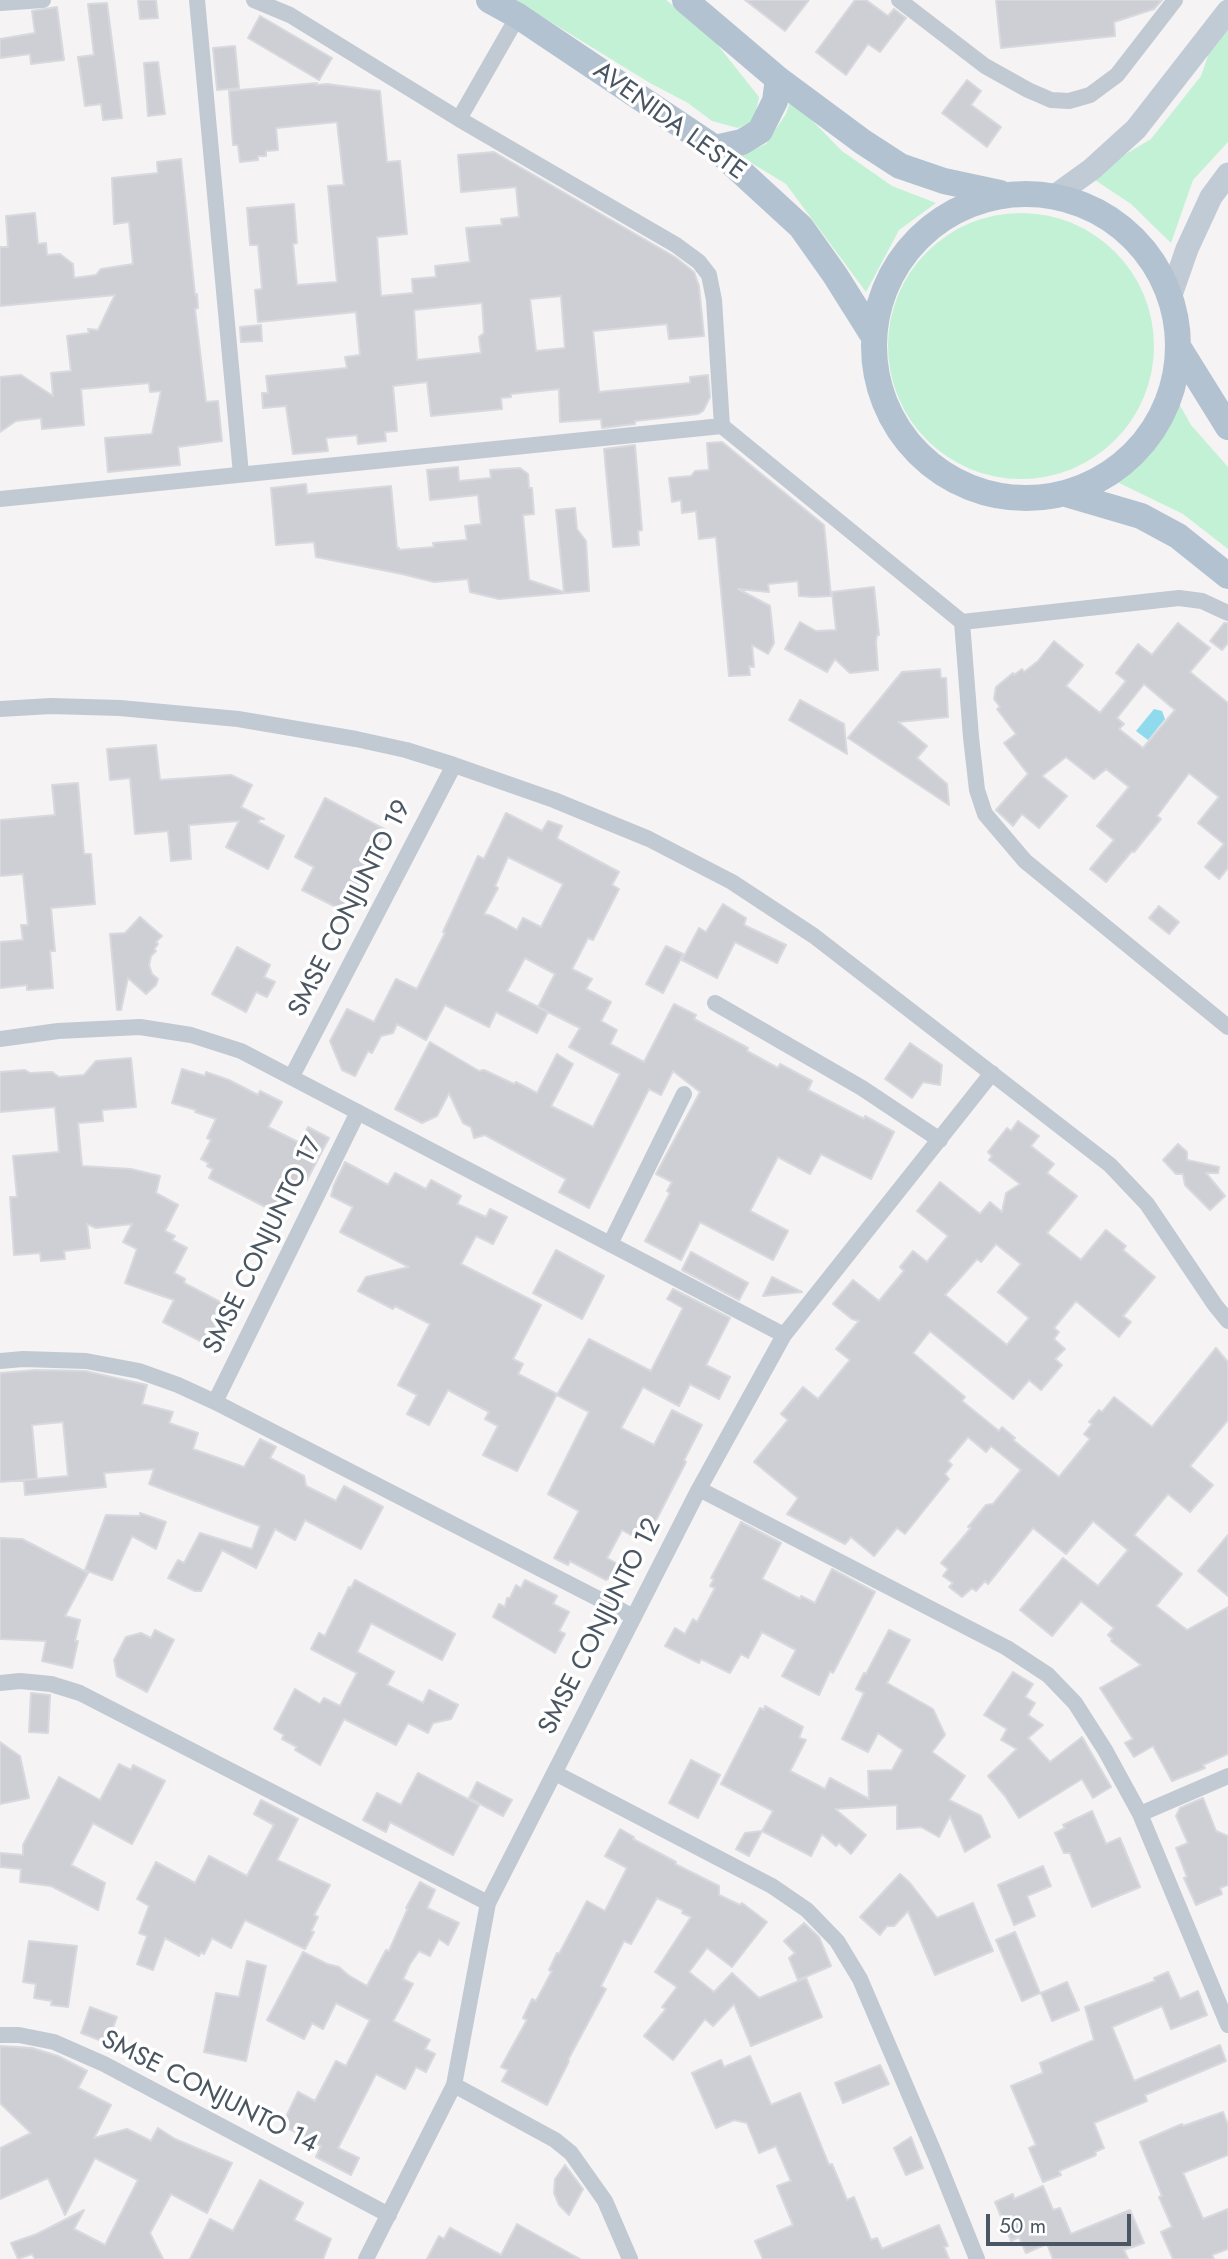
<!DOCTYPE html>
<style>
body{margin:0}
#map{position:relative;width:1228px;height:2259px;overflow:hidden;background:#f5f3f3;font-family:Jost,sans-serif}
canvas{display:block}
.scale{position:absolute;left:986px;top:2214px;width:145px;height:32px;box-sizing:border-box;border:4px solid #4a5661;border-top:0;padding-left:9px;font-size:21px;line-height:24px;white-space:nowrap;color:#4a5661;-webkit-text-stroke:5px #fff;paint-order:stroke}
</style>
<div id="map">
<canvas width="1228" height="2259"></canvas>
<div class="scale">50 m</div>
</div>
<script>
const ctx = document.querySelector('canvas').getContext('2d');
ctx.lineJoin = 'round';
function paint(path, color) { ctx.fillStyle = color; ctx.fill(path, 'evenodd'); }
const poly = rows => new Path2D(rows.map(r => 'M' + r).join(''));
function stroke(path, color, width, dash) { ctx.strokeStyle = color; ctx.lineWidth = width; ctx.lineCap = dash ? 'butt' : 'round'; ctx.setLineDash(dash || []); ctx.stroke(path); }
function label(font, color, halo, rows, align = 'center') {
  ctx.font = font + ' Jost,sans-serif'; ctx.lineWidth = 7; ctx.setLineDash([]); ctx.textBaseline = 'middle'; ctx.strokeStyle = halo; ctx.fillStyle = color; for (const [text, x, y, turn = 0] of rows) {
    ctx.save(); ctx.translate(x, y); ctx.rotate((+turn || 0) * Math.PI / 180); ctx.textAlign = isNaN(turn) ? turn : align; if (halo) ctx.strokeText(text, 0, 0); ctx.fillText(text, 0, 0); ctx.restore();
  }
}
const green = poly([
 [515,0,666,0,709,34,759,97,754,121,738,128,712,121,688,103,650,83],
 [1228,27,1228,142,1193,180,1171,243,1131,204,1089,176,1151,139,1201,76,1209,53],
 [791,99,842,151,892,186,936,203,899,230,866,292,786,184,740,156,766,144,786,114],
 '888 346a133 133 0 1 1 266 0a133 133 0 1 1-266 0Z',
 [1177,400,1191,425,1228,467,1228,549,1183,514,1113,480,1137,462,1151,447,1167,421]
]);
const water = poly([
 [1154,709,1162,711,1165,719,1148,740,1136,731]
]);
const building = poly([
 [138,0,156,0,158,18,140,19,138,0],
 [745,0,809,0,785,31,745,0],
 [855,0,866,0,888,16,894,9,906,18,880,52,868,44,846,75,816,52,855,0],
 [996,0,1162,0,1154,9,1114,22,1115,36,1001,48,996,0],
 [107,3,122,118,103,120,101,104,85,106,78,57,94,55,88,4,107,3],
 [57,7,64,60,31,64,30,54,0,58,0,39,35,33,32,11,57,7],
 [260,16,332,58,319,80,248,38,260,16],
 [235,46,239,88,217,90,213,48,235,46],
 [158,62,165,114,148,116,144,63,158,62],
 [967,80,981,91,971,105,1001,127,987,147,942,113,967,80],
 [317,83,316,85,327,84,380,91,387,162,400,161,407,234,377,237,381,296,413,293,412,279,436,277,435,266,470,262,466,228,502,225,501,219,519,217,516,187,461,192,458,155,494,152,675,257,694,272,699,286,704,336,669,339,667,324,593,331,599,392,690,383,690,377,708,375,710,397,703,411,698,414,635,421,635,424,602,428,601,419,560,422,559,389,511,394,511,397,501,398,502,409,431,416,427,382,393,386,397,431,385,432,386,441,358,444,357,435,326,438,328,451,293,454,286,406,263,408,262,393,268,393,266,376,347,368,345,357,360,355,356,312,258,322,255,290,262,289,258,245,250,245,247,208,294,204,297,243,293,244,297,285,337,282,328,186,344,185,337,122,276,128,278,150,266,151,266,156,258,156,258,160,240,162,238,145,233,145,229,91,317,83],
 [561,296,565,348,536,351,530,299,561,296],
 [482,303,484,333,479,337,481,353,417,360,414,310,482,303],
 [181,159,195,295,197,294,198,308,195,309,206,402,218,401,222,441,178,447,180,465,108,472,105,438,152,434,161,391,150,392,149,383,81,389,84,425,42,429,41,418,16,421,0,432,0,377,21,375,53,396,51,373,71,371,67,336,89,333,88,329,98,330,115,295,0,306,0,247,8,247,6,216,35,213,38,244,46,243,47,255,60,254,73,264,74,278,96,275,101,269,133,264,129,222,114,224,112,178,158,173,157,162,181,159],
 [261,325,262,341,241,342,240,327,261,325],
 [722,442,824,525,831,596,813,597,799,596,798,581,768,584,769,592,738,589,770,606,774,643,768,654,752,645,754,667,749,666,750,675,729,676,716,537,699,539,696,511,682,513,681,500,672,502,669,478,691,476,695,471,709,470,707,443,722,442],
 [635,445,642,530,638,531,639,545,613,547,604,449,635,445],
 [458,467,459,481,491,478,490,470,520,468,528,474,529,488,532,488,534,514,523,515,529,580,564,592,556,510,575,508,577,529,586,541,589,591,499,599,470,592,468,579,434,582,402,574,316,557,314,542,276,545,271,488,306,484,307,494,391,486,397,548,399,548,399,550,434,547,433,543,467,540,465,526,481,524,478,495,430,500,427,470,458,467],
 [874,587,879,635,877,635,876,642,878,670,850,673,835,659,827,672,785,649,800,622,816,631,836,630,832,592,874,587],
 [1178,623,1210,648,1190,672,1228,703,1228,868,1219,879,1205,867,1224,844,1198,823,1219,797,1189,773,1157,816,1161,819,1134,852,1132,851,1106,882,1090,869,1114,840,1097,826,1129,787,1106,769,1094,779,1066,757,1042,776,1067,796,1039,828,1022,814,1013,826,996,810,1028,774,1004,743,1016,734,997,709,1000,707,994,699,996,687,1013,673,1014,675,1022,669,1024,672,1038,661,1054,641,1083,665,1066,686,1100,713,1126,681,1116,673,1138,644,1152,655,1178,623],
 [1144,684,1175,710,1143,748,1119,729,1124,724,1117,718,1144,684],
 [1224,623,1228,623,1228,643,1222,650,1210,641,1224,623],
 [940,669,941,678,946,678,948,717,898,722,927,746,917,758,947,784,949,805,848,738,902,672,940,669],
 [800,700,844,724,847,754,789,720,800,700],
 [156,745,160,780,231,775,252,785,241,807,264,819,260,819,258,822,284,836,268,869,226,847,239,821,189,825,191,859,171,861,168,831,135,834,130,778,110,780,107,749,156,745],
 [78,783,84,854,91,854,95,904,51,908,55,951,50,951,53,988,27,990,27,985,0,988,0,942,23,940,21,925,28,925,23,874,0,876,0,820,55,815,52,785,78,783],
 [325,798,386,830,349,904,348,903,344,911,302,890,314,867,295,857,325,798],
 [506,813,542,831,548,821,562,826,557,838,559,840,619,872,612,885,619,889,593,940,588,938,572,969,592,979,586,989,611,1002,601,1021,617,1030,610,1044,644,1062,674,1004,696,1015,694,1019,748,1048,747,1051,778,1068,780,1064,812,1081,808,1090,864,1119,865,1116,894,1132,871,1179,821,1154,810,1174,778,1157,750,1211,788,1231,773,1260,700,1222,681,1260,645,1241,670,1193,667,1191,672,1182,656,1174,700,1092,673,1071,661,1095,649,1089,589,1208,559,1192,566,1179,485,1135,474,1138,471,1127,463,1123,449,1093,437,1116,422,1123,395,1109,430,1042,479,1071,484,1070,514,1084,516,1082,537,1093,557,1054,573,1064,551,1106,593,1127,620,1074,569,1047,580,1028,538,1007,555,974,525,958,507,991,548,1012,537,1033,496,1012,489,1027,445,1005,426,1040,397,1024,393,1033,381,1036,372,1053,368,1051,355,1076,342,1070,330,1041,347,1009,374,1022,396,979,417,989,445,933,443,932,478,856,484,859,506,813],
 [508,857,563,884,541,927,523,918,517,930,492,916,484,914,498,888,495,886,508,857],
 [723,904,746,918,744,925,786,945,777,963,735,942,717,978,682,960,699,928,706,932,723,904],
 [1159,906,1179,922,1169,934,1149,918,1159,906],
 [140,917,162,936,156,942,158,944,154,949,156,951,151,956,149,965,152,974,158,979,156,985,146,994,128,978,121,1010,117,1010,110,934,125,933,140,917],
 [666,946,683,954,663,993,646,984,666,946],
 [237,947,270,965,264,977,275,982,267,997,256,992,246,1012,212,994,237,947],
 [910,1043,942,1065,940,1085,923,1082,912,1098,885,1079,910,1043],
 [131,1058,136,1107,102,1110,103,1121,78,1123,82,1166,131,1169,160,1176,156,1193,178,1205,165,1231,175,1236,172,1240,187,1248,174,1273,185,1279,184,1283,226,1305,206,1344,163,1322,174,1300,125,1283,137,1249,123,1242,132,1224,96,1228,87,1224,90,1248,64,1251,65,1259,41,1261,40,1253,14,1255,10,1197,17,1197,13,1156,59,1152,55,1107,0,1112,0,1072,25,1070,30,1073,52,1072,59,1077,84,1075,96,1061,131,1058],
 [182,1069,205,1076,206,1072,229,1080,258,1095,260,1091,282,1102,268,1127,300,1143,308,1127,329,1138,307,1180,299,1176,279,1214,209,1178,213,1169,207,1166,209,1163,201,1159,211,1140,207,1138,216,1119,195,1112,196,1110,172,1103,182,1069],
 [1018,1121,1039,1136,1031,1146,1054,1164,1047,1173,1077,1196,1047,1233,1081,1260,1106,1230,1126,1246,1123,1250,1155,1277,1123,1316,1131,1322,1119,1337,1076,1301,1054,1328,1059,1332,1054,1339,1065,1349,1055,1359,1062,1365,1041,1390,1029,1380,1013,1399,930,1331,913,1353,965,1397,962,1401,999,1431,1002,1427,1015,1438,1013,1440,1059,1477,1090,1439,1084,1434,1092,1424,1089,1422,1099,1410,1102,1412,1114,1397,1152,1427,1216,1348,1228,1362,1228,1420,1190,1466,1213,1485,1190,1512,1168,1494,1134,1535,1182,1574,1156,1606,1187,1630,1228,1607,1228,1754,1203,1765,1205,1768,1172,1781,1153,1746,1134,1757,1125,1743,1133,1739,1100,1688,1141,1665,1111,1641,1112,1639,1108,1635,1114,1628,1081,1601,1052,1636,1020,1610,1063,1558,1098,1586,1128,1550,1093,1521,1066,1554,1033,1528,988,1584,985,1581,976,1591,972,1588,962,1597,949,1587,953,1583,943,1576,948,1569,941,1563,971,1528,968,1527,986,1505,993,1504,1021,1470,991,1446,986,1452,968,1437,948,1461,952,1465,945,1474,949,1479,905,1534,897,1528,874,1556,851,1537,845,1544,787,1514,798,1498,754,1462,788,1420,781,1414,803,1387,818,1399,850,1360,836,1349,859,1321,852,1319,833,1304,853,1280,879,1301,904,1271,900,1267,913,1251,927,1262,948,1236,917,1211,940,1182,980,1214,990,1202,1002,1212,1006,1193,1020,1184,989,1160,992,1156,988,1152,1007,1128,1011,1131,1018,1121],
 [996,1244,1021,1264,998,1292,1029,1318,1007,1345,945,1295,977,1259,981,1262,996,1244],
 [1178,1144,1187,1152,1187,1160,1219,1167,1218,1173,1206,1173,1225,1196,1210,1210,1185,1185,1183,1174,1176,1174,1163,1160,1178,1144],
 [345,1162,388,1185,395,1173,426,1189,431,1180,461,1196,457,1204,486,1217,490,1209,507,1217,493,1244,476,1236,461,1264,541,1305,513,1359,523,1364,518,1374,557,1394,517,1471,483,1455,498,1426,485,1419,489,1412,448,1390,429,1425,407,1414,417,1395,398,1385,430,1324,395,1306,393,1309,358,1291,366,1277,409,1267,340,1232,353,1207,331,1196,334,1185,345,1162],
 [556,1250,604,1276,582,1319,533,1293,556,1250],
 [691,1252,748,1283,739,1300,682,1270,691,1252],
 [772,1277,802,1292,763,1296,772,1277],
 [673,1289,730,1318,706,1365,730,1377,719,1399,690,1384,679,1406,643,1387,621,1428,654,1445,672,1410,702,1425,684,1460,686,1462,650,1532,644,1528,638,1539,622,1530,607,1558,625,1568,606,1580,570,1561,568,1565,554,1558,579,1511,548,1494,589,1412,557,1395,589,1339,651,1371,683,1308,667,1299,673,1289],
 [36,1370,85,1371,147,1385,142,1404,173,1412,169,1423,198,1433,193,1449,244,1467,260,1439,276,1447,270,1458,304,1476,306,1486,336,1501,344,1486,383,1507,361,1549,305,1520,295,1540,275,1529,256,1568,222,1550,201,1591,195,1591,168,1578,178,1560,184,1563,200,1533,252,1549,260,1526,149,1484,154,1469,104,1473,106,1487,25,1495,24,1480,68,1476,63,1422,32,1425,37,1479,0,1482,0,1373,36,1370],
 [140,1513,166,1522,156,1549,132,1536,112,1580,85,1570,106,1515,140,1516,140,1513],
 [741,1522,781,1543,762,1579,800,1599,801,1596,815,1603,832,1569,875,1592,833,1673,830,1671,819,1695,782,1676,796,1650,762,1632,748,1658,741,1654,730,1673,701,1659,699,1663,665,1646,675,1628,685,1634,693,1619,697,1622,715,1588,710,1586,714,1579,711,1578,741,1522],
 [1228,1535,1228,1596,1198,1571,1228,1535],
 [0,1538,22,1539,88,1573,65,1616,80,1620,75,1641,78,1641,72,1668,42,1661,46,1641,0,1639,0,1538],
 [355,1580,455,1634,442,1660,371,1623,357,1652,394,1672,387,1685,423,1703,429,1690,458,1705,451,1719,433,1723,428,1733,408,1723,396,1745,344,1719,320,1765,295,1750,297,1747,282,1739,284,1735,274,1729,295,1689,320,1704,324,1698,340,1706,357,1673,311,1649,319,1633,325,1636,349,1587,351,1588,355,1580],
 [525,1580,557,1596,553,1604,569,1612,559,1631,565,1634,555,1653,493,1617,499,1604,505,1607,507,1598,510,1598,516,1585,521,1588,525,1580],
 [155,1630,174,1640,147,1692,117,1676,114,1660,126,1637,141,1633,151,1638,155,1630],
 [889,1630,910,1640,887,1683,933,1709,945,1735,932,1752,965,1776,949,1800,981,1816,990,1837,965,1852,950,1816,939,1837,921,1827,897,1829,897,1805,835,1809,866,1835,851,1854,839,1843,836,1846,822,1834,811,1856,762,1831,773,1811,721,1784,760,1708,764,1710,765,1706,803,1727,799,1738,806,1740,790,1771,825,1789,830,1778,869,1799,868,1771,892,1770,903,1750,878,1733,868,1752,842,1739,864,1693,856,1689,864,1673,866,1674,889,1630],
 [1013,1672,1033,1684,1025,1697,1035,1703,1028,1715,1043,1725,1028,1738,1050,1762,1082,1737,1111,1787,1093,1798,1082,1779,1019,1818,1005,1796,988,1776,1017,1749,1001,1740,1007,1729,984,1715,1013,1672],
 [31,1693,50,1695,48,1733,29,1732,31,1693],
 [0,1742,20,1756,29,1798,0,1804,0,1742],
 [691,1760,720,1775,698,1818,669,1803,691,1760],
 [119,1764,131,1770,133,1765,165,1781,132,1844,93,1823,71,1865,105,1883,98,1910,51,1886,20,1882,21,1869,0,1867,0,1853,23,1855,23,1845,59,1777,100,1800,119,1764],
 [418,1773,479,1805,453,1855,390,1822,386,1832,363,1820,377,1793,401,1805,418,1773],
 [477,1782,512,1800,503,1816,469,1798,477,1782],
 [1203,1798,1216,1831,1228,1836,1228,1885,1220,1888,1222,1894,1196,1905,1184,1878,1187,1877,1176,1848,1188,1843,1176,1816,1180,1808,1203,1798],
 [261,1800,298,1819,277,1860,330,1885,314,1915,318,1917,311,1931,314,1932,305,1949,245,1920,231,1948,212,1938,204,1954,201,1952,199,1956,165,1938,153,1970,137,1964,147,1936,139,1933,149,1906,137,1899,156,1862,195,1883,209,1856,247,1876,274,1825,254,1814,261,1800],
 [1092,1811,1106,1844,1120,1838,1140,1887,1092,1907,1070,1853,1064,1853,1055,1833,1065,1828,1063,1825,1092,1811],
 [620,1829,634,1837,633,1839,676,1862,675,1864,719,1886,719,1895,740,1905,742,1903,767,1922,732,1967,707,1948,689,1972,714,1992,732,1973,759,1998,806,1978,822,2017,751,2046,734,2004,713,2026,705,2019,673,2060,644,2036,666,2009,662,2007,677,1987,655,1972,691,1917,682,1913,683,1910,657,1898,631,1944,624,1941,601,1986,606,1989,568,2060,569,2061,547,2105,502,2081,508,2070,501,2067,527,2020,523,2018,532,1999,536,2001,552,1971,549,1970,557,1953,559,1954,587,1901,605,1911,627,1868,605,1856,620,1829],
 [762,1831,749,1856,736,1849,745,1833,762,1831],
 [1043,1866,1051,1886,1027,1896,1035,1916,1014,1925,998,1885,1043,1866],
 [900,1874,910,1883,937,1918,973,1903,993,1951,935,1975,908,1911,894,1926,887,1926,880,1935,860,1917,900,1874],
 [420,1882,435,1890,427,1908,459,1923,448,1945,439,1939,430,1956,419,1951,410,1964,403,1979,413,1984,393,2021,430,2040,425,2049,435,2054,426,2072,416,2067,405,2089,376,2074,338,2148,359,2158,351,2175,316,2157,321,2146,282,2125,298,2092,315,2101,336,2061,346,2066,370,2020,336,2003,323,2029,312,2023,304,2039,267,2020,303,1952,327,1964,339,1967,348,1975,367,1986,386,1950,389,1951,408,1908,406,1908,420,1882],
 [804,1923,819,1937,831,1966,798,1980,789,1958,795,1953,784,1941,804,1923],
 [1015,1932,1040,1993,1022,2001,996,1940,1015,1932],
 [29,1941,77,1946,68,2007,51,2005,52,2001,34,1998,36,1984,23,1982,29,1941],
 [247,1961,266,1966,246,2061,204,2052,216,1993,239,1997,247,1961],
 [1168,1972,1180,1999,1198,1991,1207,2015,1171,2029,1162,2006,1112,2027,1134,2081,1220,2045,1226,2061,1145,2095,1147,2101,1094,2123,1104,2148,1095,2152,1096,2155,1059,2171,1061,2175,1043,2182,1029,2148,1036,2145,1011,2086,1043,2073,1040,2063,1094,2040,1085,2007,1155,1981,1154,1978,1168,1972],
 [1067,1982,1079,2010,1052,2021,1041,1993,1067,1982],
 [90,2007,117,2017,107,2043,81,2033,90,2007],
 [0,2046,32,2048,58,2056,87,2071,78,2088,111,2105,94,2138,127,2129,151,2141,158,2128,175,2139,232,2163,207,2213,171,2194,150,2233,163,2259,35,2259,32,2254,18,2259,11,2243,37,2234,84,2210,74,2229,105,2245,138,2180,95,2158,65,2215,48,2178,0,2199,0,2148,31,2133,0,2103,0,2046],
 [750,2056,771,2105,800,2093,829,2165,832,2164,847,2200,854,2197,871,2240,877,2238,882,2249,939,2225,948,2246,944,2247,949,2259,763,2259,755,2241,793,2225,777,2186,791,2181,776,2146,759,2153,747,2123,734,2120,716,2128,692,2073,721,2060,724,2067,750,2056],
 [880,2065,889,2084,843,2103,835,2083,880,2065],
 [1223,2112,1228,2125,1228,2155,1183,2173,1203,2219,1228,2209,1228,2249,1212,2255,1214,2259,1173,2259,1161,2232,1172,2227,1159,2197,1162,2196,1140,2142,1182,2124,1183,2126,1223,2112],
 [911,2137,923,2168,906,2175,894,2148,911,2137],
 [565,2165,583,2189,569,2215,559,2205,554,2193,555,2179,565,2165],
 [260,2180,303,2203,294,2220,331,2239,323,2259,190,2259,210,2219,233,2231,260,2180],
 [1043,2186,1053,2210,1060,2208,1071,2234,1130,2210,1144,2243,1124,2250,1128,2259,1053,2259,1047,2244,1026,2253,1019,2237,1011,2241,995,2202,1013,2194,1014,2199,1043,2186],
 [517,2224,580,2259,427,2259,439,2236,444,2239,450,2228,501,2255,517,2224]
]);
const street = poly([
 [197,0,241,474],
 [254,0,290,15,459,119,676,245,699,262,709,275,714,300,722,426],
 [899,0,985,66,1028,90,1051,100,1069,101,1090,95,1117,75,1175,0],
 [0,3,43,0],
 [459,119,518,16],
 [0,499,722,426,962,622,971,737,977,790,985,814,1025,861,1228,1027],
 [962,622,1179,598,1202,601,1228,613],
 [0,709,51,706,120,708,238,719,356,739,406,750,454,765,554,800,649,839,732,882,814,936,1110,1165,1147,1204,1215,1305,1228,1321],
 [715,1003,862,1088,940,1140],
 [0,1039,58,1031,140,1027,191,1035,241,1051,784,1335],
 [292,1076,454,765],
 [610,1244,684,1094],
 [0,1361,23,1359,86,1361,139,1371,178,1385,215,1402,634,1617],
 [215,1402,358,1112],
 [699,1489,1007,1648,1048,1675,1075,1703,1105,1750,1140,1814,1228,2025],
 [0,1683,20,1681,51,1684,80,1693,488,1903],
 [555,1773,772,1886,807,1910,837,1941,860,1979,936,2157,977,2259],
 [1140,1814,1228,1776],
 [0,2035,19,2035,54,2042,104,2064,389,2215],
 [454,2085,555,2140,571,2153,605,2201,630,2259],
 [366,2259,454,2085,488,1903,699,1489,784,1335,992,1073]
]);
const secondary = poly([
 [1056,195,1092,169,1136,129,1228,11],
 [1171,295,1187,249,1211,197,1228,174]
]);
const primary = poly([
 [489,0,518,16,715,148,801,227,835,275,874,337],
 [685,0,778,79,863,142,900,166,944,181,1000,193],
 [715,148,742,142,760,131,775,101,778,79],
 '874 346a152 152 0 1 1 304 0a152 152 0 1 1-304 0Z',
 [1179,348,1228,427],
 [1066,494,1141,516,1178,536,1228,576]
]);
const streetNames = [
 ["AVENIDA LESTE",669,122,36],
 ["SMSE CONJUNTO 19",351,909,-63],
 ["SMSE CONJUNTO 17",264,1246,-64],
 ["SMSE CONJUNTO 12",601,1627,-63],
 ["SMSE CONJUNTO 14",209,2093,27]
];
paint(green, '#c3f1d5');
paint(water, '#90daee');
paint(building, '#cdcfd5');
stroke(building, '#d7d9de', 2);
stroke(street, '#c1cad2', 16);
stroke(secondary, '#c1cbd6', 23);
stroke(primary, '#b3c2d1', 26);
label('26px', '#4a5661', '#fff', streetNames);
</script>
